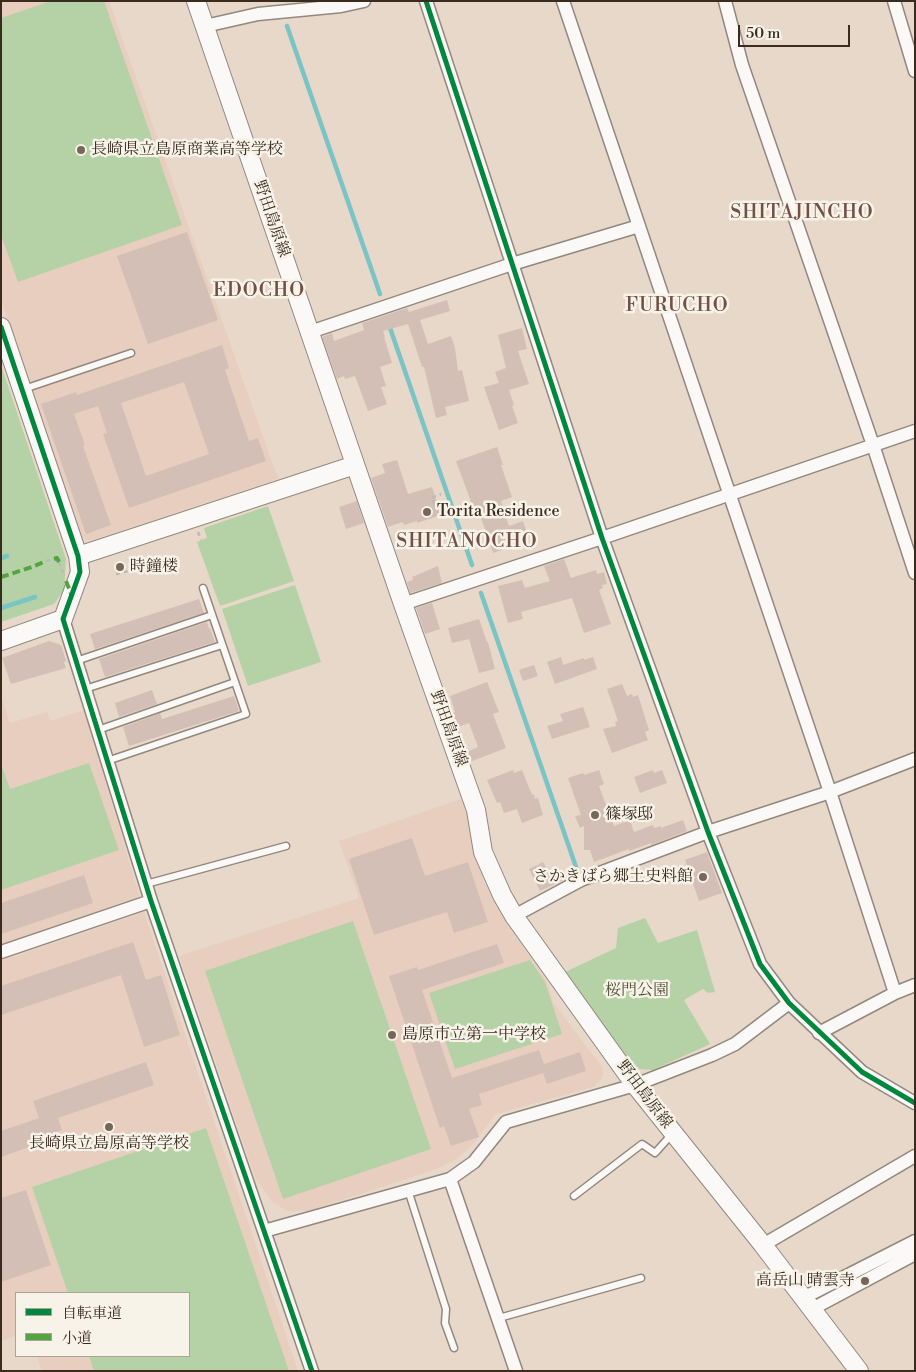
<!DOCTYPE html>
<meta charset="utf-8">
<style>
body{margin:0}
#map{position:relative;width:916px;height:1372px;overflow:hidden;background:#e7d8c9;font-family:"Libre Bodoni","Noto Serif JP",serif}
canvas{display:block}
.frame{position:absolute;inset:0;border:2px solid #3b2a1e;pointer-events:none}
.legend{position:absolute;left:15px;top:1292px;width:175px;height:65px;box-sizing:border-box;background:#f7f3e8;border:1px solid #aca397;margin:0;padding:6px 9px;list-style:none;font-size:15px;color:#3b2a1e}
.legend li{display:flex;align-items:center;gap:10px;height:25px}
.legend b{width:25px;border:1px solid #aca397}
.scale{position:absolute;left:738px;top:25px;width:112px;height:22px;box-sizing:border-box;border:2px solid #3b2a1e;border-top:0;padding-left:6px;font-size:15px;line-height:18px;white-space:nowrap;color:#3b2a1e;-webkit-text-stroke:4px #f7f3e8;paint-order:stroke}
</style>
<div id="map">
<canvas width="916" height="1372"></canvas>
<div class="frame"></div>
<ul class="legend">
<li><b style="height:6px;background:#00873e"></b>自転車道</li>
<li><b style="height:6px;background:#54a441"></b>小道</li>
</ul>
<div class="scale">50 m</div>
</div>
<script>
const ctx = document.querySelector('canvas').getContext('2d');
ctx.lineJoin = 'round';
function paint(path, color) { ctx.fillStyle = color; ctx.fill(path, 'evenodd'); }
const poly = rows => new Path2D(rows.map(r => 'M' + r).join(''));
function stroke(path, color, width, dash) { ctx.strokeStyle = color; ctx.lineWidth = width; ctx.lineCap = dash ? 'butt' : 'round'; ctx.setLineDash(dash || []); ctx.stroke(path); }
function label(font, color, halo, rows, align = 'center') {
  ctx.font = font + ' "Libre Bodoni","Noto Serif JP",serif'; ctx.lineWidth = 5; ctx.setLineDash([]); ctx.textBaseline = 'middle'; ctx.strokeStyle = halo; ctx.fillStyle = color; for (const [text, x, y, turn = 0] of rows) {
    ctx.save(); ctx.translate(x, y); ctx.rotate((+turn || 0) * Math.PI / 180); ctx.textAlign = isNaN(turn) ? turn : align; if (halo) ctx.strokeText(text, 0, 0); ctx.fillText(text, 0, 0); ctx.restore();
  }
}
const built = poly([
 [1,1,109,1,278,479,90,541,80,536,35,405,1,299],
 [1,696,10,723,47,712,50,721,84,710,140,898,1,945],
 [461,799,469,822,474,853,485,884,500,913,547,981,553,1002,602,1067,603,1074,601,1080,593,1087,496,1114,474,1143,457,1159,437,1169,308,1211,287,1211,272,1202,255,1177,179,956,359,898,339,841],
 [144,912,298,1371,42,1371,37,1356,189,1356,189,1293,16,1293,16,1336,1,1341,1,961]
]);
const green = poly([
 [51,1,104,1,182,225,18,282,1,235,1,18],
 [1,365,66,559,64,590,54,604,1,622],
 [268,506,294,581,220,606,197,542,207,538,204,528],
 [295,585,321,662,248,686,222,609],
 [89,763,119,850,1,890,1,764,10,789],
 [645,918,658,943,697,930,715,992,708,993,703,989,684,1000,710,1044,653,1070,640,1069,631,1065,563,973,616,948,618,928],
 [353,921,431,1149,283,1199,205,971],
 [530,960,545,982,562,1034,455,1069,429,993],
 [206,1128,289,1371,94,1371,89,1356,189,1356,189,1293,68,1293,32,1187]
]);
const stream = poly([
 [287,26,380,294],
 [389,325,472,565],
 [1,558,7,556],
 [481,593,576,867],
 [1,608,35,597]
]);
const building = poly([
 [187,232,218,320,148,344,117,256],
 [447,300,450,311,420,320,428,344,451,336,455,348,458,371,462,370,469,401,445,407,447,415,436,418,424,367,422,367,408,324,383,331,385,337,384,337,392,363,380,367,386,386,381,387,387,404,368,411,355,376,345,379,344,376,337,379,322,337,332,333,334,341,364,330,362,323,407,308,409,312],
 [522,328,527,349,518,351,529,384,509,390,514,405,512,406,518,423,499,430,484,387,499,383,495,372,506,368,498,335],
 [222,345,229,368,225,370,249,441,258,438,266,461,129,508,103,434,107,433,98,406,74,414,85,445,83,446,111,525,86,534,41,404,76,392,77,395],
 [184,382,209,454,146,476,121,403],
 [497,447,503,465,501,465,512,497,501,501,509,526,523,521,527,534,513,539,515,545,493,553,478,509,474,510,456,461],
 [397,460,408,494,432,487,441,515,417,523,417,521,404,525,403,522,388,527,371,478,385,473,382,464],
 [357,501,364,523,346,529,339,507],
 [564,559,571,578,596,570,597,574,604,572,607,584,602,585,603,588,599,590,611,624,584,633,572,598,521,612,523,619,508,623,498,586,522,580,525,588,550,581,544,566],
 [438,566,442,583,410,593,407,582,413,580,412,577],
 [199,599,204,613,95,649,90,634],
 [432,603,440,629,425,634,416,608],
 [479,619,487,642,488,642,495,669,479,673,469,639,452,643,448,628],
 [207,622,209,629,210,628,215,642,105,677,99,659],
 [49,641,61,645,66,661,64,662,66,668,11,684,2,658],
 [561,657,563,665,584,658,584,660,593,657,597,669,555,684,547,662],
 [534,665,538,676,523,681,519,670],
 [487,682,499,712,493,714,506,748,470,762,467,752,478,747,469,723,458,727,453,713,455,712,450,696],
 [622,684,627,696,632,694,633,697,638,695,649,730,645,732,648,740,612,753,603,729,616,726,615,722,618,721,607,689],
 [152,690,157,704,119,717,115,703],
 [234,696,239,711,129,746,123,727,160,713,162,719],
 [583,707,590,727,552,739,547,726,563,721,560,714],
 [513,770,514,773,522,770,532,795,534,794,535,799,538,798,543,815,522,823,517,809,504,813,500,802,497,803,487,780],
 [599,770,604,784,599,786,614,826,630,820,634,832,653,825,654,828,661,826,661,828,683,820,687,831,651,845,651,843,629,851,629,849,594,862,590,850,584,850,584,826,580,828,575,816,581,815,568,778,583,773,584,775],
 [653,770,654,773,662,770,667,783,640,793,634,777],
 [412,838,425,876,468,862,488,922,454,933,447,912,374,935,349,859],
 [707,852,722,893,699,901,685,860],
 [543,862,549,873,559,868,565,879,540,891,529,869],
 [84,875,93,903,1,934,1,903],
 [133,942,146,980,161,975,180,1035,144,1047,121,975,1,1015,1,986],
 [497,944,504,963,422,990,452,1078,539,1050,544,1064,580,1052,586,1071,547,1084,543,1073,479,1094,482,1105,469,1109,479,1137,451,1146,444,1126,440,1128,389,976,417,967,418,970],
 [146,1062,154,1085,58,1118,62,1130,41,1137,43,1142,1,1157,1,1131,39,1118,33,1101],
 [26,1190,51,1265,1,1282,1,1198]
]);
const path = poly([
 [434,504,431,498,441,494],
 [198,532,201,540],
 [46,561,54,559],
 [59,562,63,573],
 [117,573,117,574,132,570,128,556]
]);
const lane = poly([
 [24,389,131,353],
 [76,661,212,615],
 [85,689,222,645],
 [98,730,235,682],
 [107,761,246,714,203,588],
 [146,884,286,846],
 [408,1190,446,1309,445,1323,454,1348],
 [574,1196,642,1144,655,1153,672,1134],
 [499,1318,641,1278]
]);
const street = poly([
 [426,1,602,538,708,832,760,964,789,1003,862,1072,915,1103],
 [563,1,830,792,895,993],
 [725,1,742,65,873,445,915,573],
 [894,1,915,71],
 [205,26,258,14,341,6,364,1],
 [310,332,512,264,639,226],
 [403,604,602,538,915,431],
 [63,619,151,901,312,1371],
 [514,916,581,880,708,832,830,792,915,759],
 [1,952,151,901],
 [819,1033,895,993,915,985],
 [450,1179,516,1371],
 [264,1231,450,1179,474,1162,506,1122,635,1085,712,1055,735,1044,789,1003],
 [763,1245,915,1156],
 [803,1298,915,1241],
 [812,1309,915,1254]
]);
const secondary = poly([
 [196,1,403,604,476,810,483,852,502,895,514,916,635,1085,763,1245,859,1371],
 [1,327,78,556,80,572,63,619,1,641],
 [78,556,355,465]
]);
const quiet = poly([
 [54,559,57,558,59,562],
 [1,577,32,567,46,561],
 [66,581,72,596]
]);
const cycleway = poly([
 [426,1,602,538,708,832,760,964,789,1003,862,1072,915,1103],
 [1,327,78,556,80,572,63,619,151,901,312,1371]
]);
const markers = [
 [81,150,5,"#77675a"],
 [427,512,5,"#77675a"],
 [120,567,5,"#77675a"],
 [595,815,5,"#77675a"],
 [703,877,5,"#77675a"],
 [392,1035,5,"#77675a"],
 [109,1127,5,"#77675a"],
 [865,1281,5,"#77675a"]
];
const poiNames = [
 ["長崎県立島原商業高等学校",91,150],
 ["Torita Residence",437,512],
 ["時鐘楼",130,567],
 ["篠塚邸",605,815],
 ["さかきばら郷土史料館",693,877,"right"],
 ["島原市立第一中学校",402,1035],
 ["長崎県立島原高等学校",109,1144,"center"],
 ["高岳山 晴雲寺",855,1281,"right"]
];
const streetNames = [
 ["野田島原線",271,219,71],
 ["野田島原線",448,729,70],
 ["野田島原線",644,1095,53]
];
const parkNames = [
 ["桜門公園",637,991]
];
const quarterNames = [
 ["SHITAJINCHO",802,213],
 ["EDOCHO",259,291],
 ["FURUCHO",677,306],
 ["SHITANOCHO",467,542]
];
paint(built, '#e8cebf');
paint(green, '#b4d2a5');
stroke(stream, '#7bc4c5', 4.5);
paint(building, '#d4bfb6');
stroke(lane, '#92887e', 9);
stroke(street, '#92887e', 15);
stroke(secondary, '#92887e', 20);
stroke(path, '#bfbab6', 2.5, [4, 4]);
stroke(lane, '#fbf9f7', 6);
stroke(street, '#fbf9f7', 12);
stroke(secondary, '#fbf9f7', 18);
stroke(quiet, '#54a441', 4, [8, 4]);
stroke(cycleway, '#00873e', 5);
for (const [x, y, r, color] of markers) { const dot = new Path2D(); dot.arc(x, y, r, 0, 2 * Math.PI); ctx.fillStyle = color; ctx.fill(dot); stroke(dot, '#f7f3e8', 2); }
label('16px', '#3b2a1e', '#f7f3e8', poiNames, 'left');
label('16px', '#3b2a1e', '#f7f3e8', streetNames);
label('16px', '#4f5338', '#f7f3e8', parkNames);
ctx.letterSpacing = '1px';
label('19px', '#744f44', '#f7f3e8', quarterNames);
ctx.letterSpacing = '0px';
</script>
